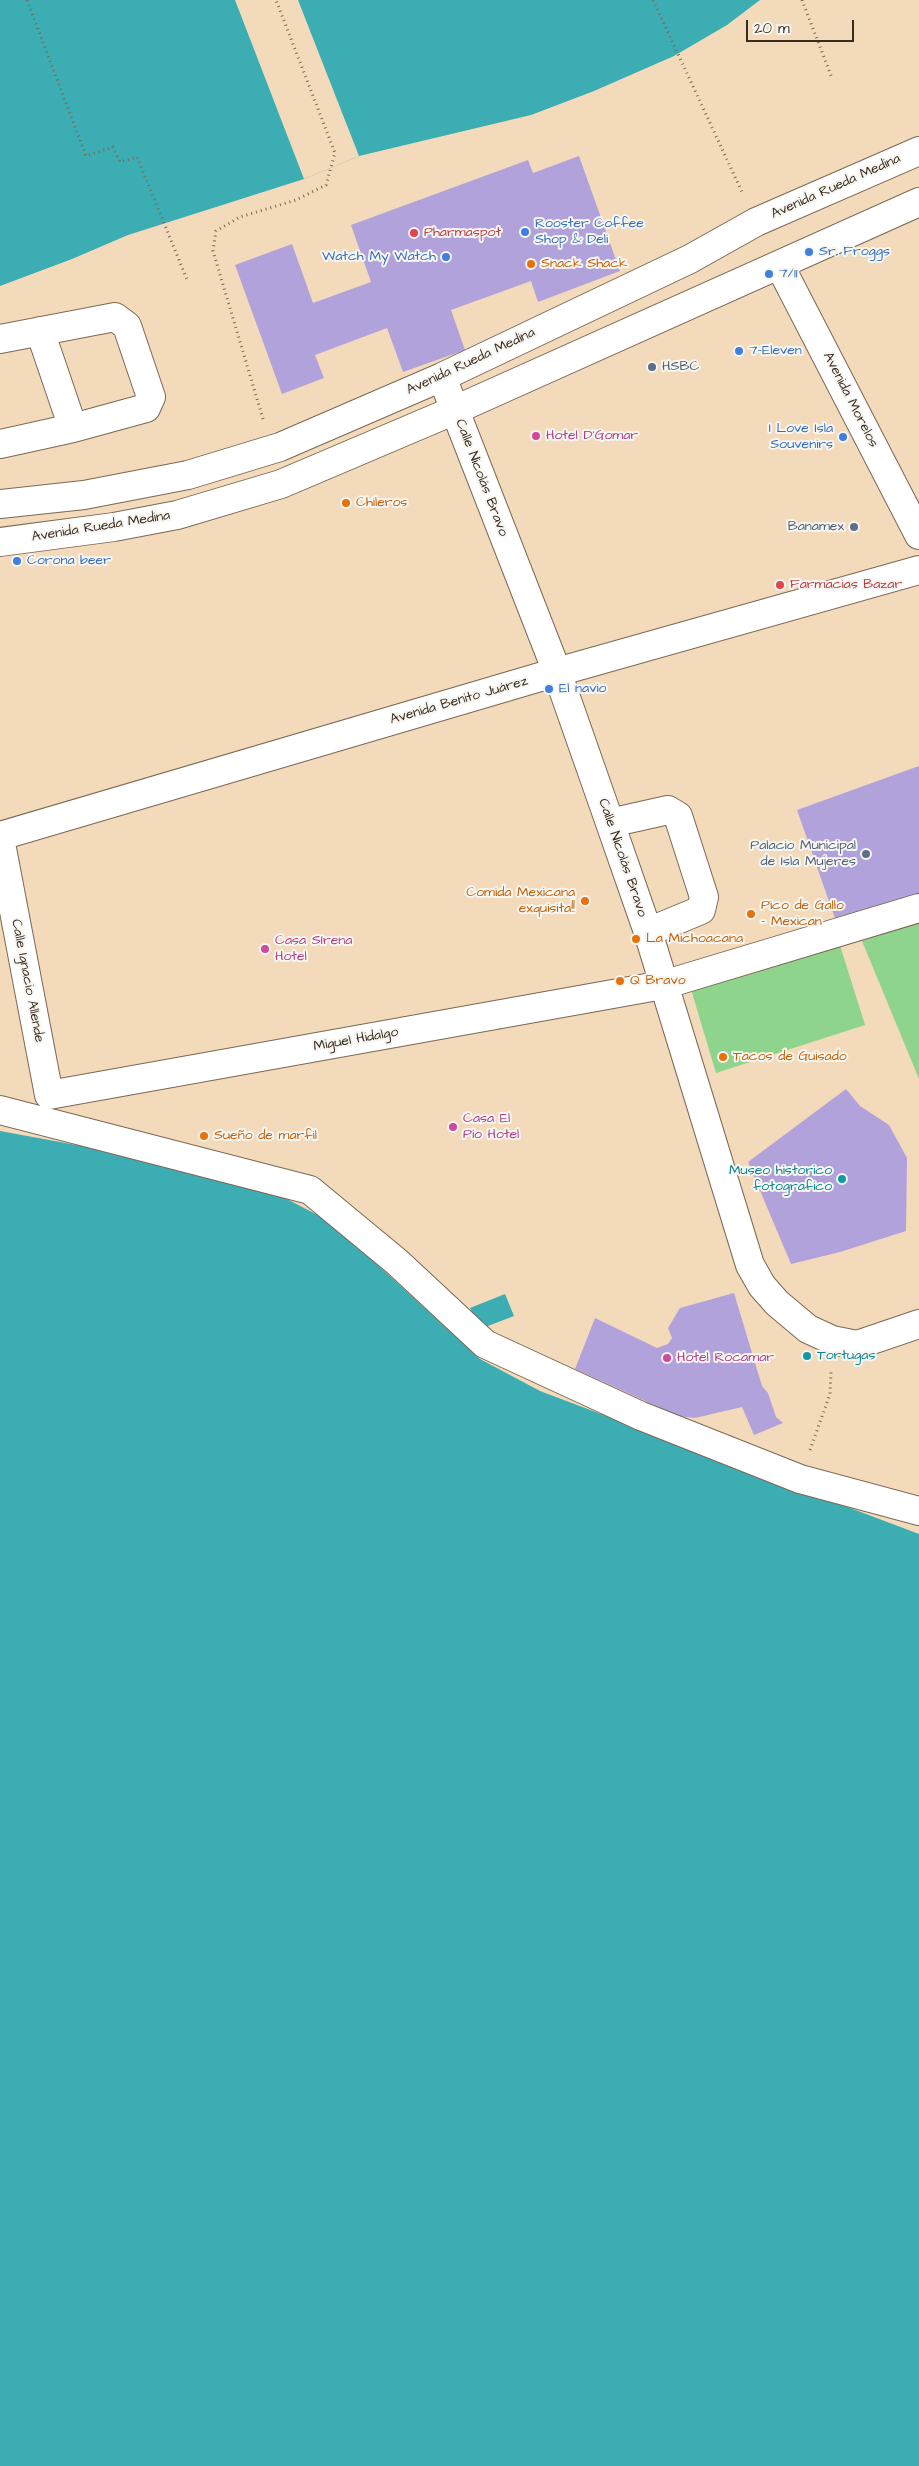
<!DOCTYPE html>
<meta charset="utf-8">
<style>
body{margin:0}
#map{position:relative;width:919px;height:2466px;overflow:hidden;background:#f2dabb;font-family:"Architects Daughter",sans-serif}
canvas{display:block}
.scale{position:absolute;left:746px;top:20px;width:108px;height:22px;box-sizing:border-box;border:2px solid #3b2a1e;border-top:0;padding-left:6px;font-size:15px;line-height:18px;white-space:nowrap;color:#3b2a1e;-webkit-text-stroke:4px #f6f6f2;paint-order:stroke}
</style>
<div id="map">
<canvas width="919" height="2466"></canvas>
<div class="scale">20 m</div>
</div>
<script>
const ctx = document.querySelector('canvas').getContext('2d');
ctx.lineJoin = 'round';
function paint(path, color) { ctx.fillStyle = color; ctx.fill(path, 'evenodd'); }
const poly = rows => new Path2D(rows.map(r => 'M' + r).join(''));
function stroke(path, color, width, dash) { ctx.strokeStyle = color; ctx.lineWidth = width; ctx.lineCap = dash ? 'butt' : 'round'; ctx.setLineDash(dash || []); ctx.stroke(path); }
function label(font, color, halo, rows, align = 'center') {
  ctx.font = font + ' "Architects Daughter",sans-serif'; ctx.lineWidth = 4; ctx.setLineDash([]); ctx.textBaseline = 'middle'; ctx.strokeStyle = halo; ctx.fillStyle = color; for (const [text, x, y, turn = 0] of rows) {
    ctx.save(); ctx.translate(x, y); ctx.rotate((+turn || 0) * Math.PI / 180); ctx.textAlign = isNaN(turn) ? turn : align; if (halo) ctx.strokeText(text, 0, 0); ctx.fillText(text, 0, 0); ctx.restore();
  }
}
const green = poly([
 [919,922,919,1079,862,941],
 [838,939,865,1025,716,1073,690,986]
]);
const water = poly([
 [0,0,760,0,727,25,674,56,594,91,531,115,359,156,304,179,128,235,72,259,0,286],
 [0,1131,158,1160,279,1195,331,1222,480,1359,540,1391,919,1534,919,2466,0,2466],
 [505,1294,514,1316,480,1329,470,1308]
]);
const pier = poly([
 [235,0,298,0,359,156,304,179]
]);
const building = poly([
 [579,156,620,271,538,302,531,281,451,310,465,350,403,372,387,328,315,355,324,378,282,394,235,265,292,244,313,303,371,282,351,225,528,160,533,173],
 [919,766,919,898,838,927,797,810],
 [846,1089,860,1106,889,1125,907,1158,906,1231,840,1252,791,1264,748,1162],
 [734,1293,762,1386,768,1393,776,1417,783,1423,754,1435,742,1407,695,1418,678,1416,575,1369,595,1318,657,1348,668,1344,672,1338,668,1328,680,1308]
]);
const path = poly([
 [27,0,86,156,113,147,120,162,137,157,188,282],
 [653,0,742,192],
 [802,0,832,78],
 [263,419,213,251,216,231,240,217,296,200,326,185,335,153,276,0],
 [810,1450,830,1394,831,1372]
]);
const minor = poly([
 [780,266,919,535],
 [40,331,73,428],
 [0,339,115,317,127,326,151,397,146,408,73,428,0,444],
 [442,377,557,672,610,823,648,932,750,1265,762,1286,777,1303,808,1329,832,1340,857,1345,919,1324],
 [0,504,84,495,188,475,280,447,442,377,690,259,756,222,919,151],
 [0,542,114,527,177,515,281,484,455,410,919,202],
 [610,823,668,810,678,816,704,897,701,910,648,932],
 [0,836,557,672,919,570],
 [0,838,49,1095,663,985,919,908],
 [0,1110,310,1190,397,1262,485,1344,641,1416,800,1479,919,1511]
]);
const markers = [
 [525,232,5,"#3f7fe0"],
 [414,233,5,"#e0444e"],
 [809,252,5,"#3f7fe0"],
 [446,257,5,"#3f7fe0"],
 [531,264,5,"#e8710a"],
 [769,274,5,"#3f7fe0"],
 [739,351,5,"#3f7fe0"],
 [652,367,5,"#5c6f8a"],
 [536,436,5,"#d1479c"],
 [843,437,5,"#3f7fe0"],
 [346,503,5,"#e8710a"],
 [854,527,5,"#5c6f8a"],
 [17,561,5,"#3f7fe0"],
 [780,585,5,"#e0444e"],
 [549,689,5,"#3f7fe0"],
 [866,854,5,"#5c6f8a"],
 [585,901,5,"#e8710a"],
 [751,914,5,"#e8710a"],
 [636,939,5,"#e8710a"],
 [265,949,5,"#d1479c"],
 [620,981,5,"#e8710a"],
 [723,1057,5,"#e8710a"],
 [453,1127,5,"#d1479c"],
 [204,1136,5,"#e8710a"],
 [842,1179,5,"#0f9aa8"],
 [807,1356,5,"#0f9aa8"],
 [667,1358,5,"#d1479c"]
];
const streetNames = [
 ["Avenida Rueda Medina",836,187,-24],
 ["Avenida Rueda Medina",471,362,-25],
 ["Avenida Morelos",850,400,63],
 ["Calle Nicolás Bravo",481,478,69],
 ["Avenida Rueda Medina",101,527,-9],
 ["Avenida Benito Juárez",459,701,-16],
 ["Calle Nicolás Bravo",622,858,71],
 ["Calle Ignacio Allende",27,981,79],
 ["Miguel Hidalgo",356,1040,-10]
];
const shopNames = [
 ["Rooster Coffee",535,224],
 ["Shop & Deli",535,240],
 ["Sr. Froggs",819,252],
 ["Watch My Watch",436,257,"right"],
 ["7/11",779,274],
 ["7-Eleven",749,351],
 ["I Love Isla",833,429,"right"],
 ["Souvenirs",833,445,"right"],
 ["Corona beer",27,561],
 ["El navio",559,689]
];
const healthNames = [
 ["Pharmaspot",424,233],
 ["Farmacias Bazar",790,585]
];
const foodNames = [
 ["Snack Shack",541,264],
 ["Chileros",356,503],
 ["Comida Mexicana",575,893,"right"],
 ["exquisita!!",575,909,"right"],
 ["Pico de Gallo",761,906],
 ["- Mexican",761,922],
 ["La Michoacana",646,939],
 ["Q Bravo",630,981],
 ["Tacos de Guisado",733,1057],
 ["Sueño de marfil",214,1136]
];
const serviceNames = [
 ["HSBC",662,367,"left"],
 ["Banamex",844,527],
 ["Palacio Municipal",856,846],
 ["de Isla Mujeres",856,862]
];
const hotelNames = [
 ["Hotel D'Gomar",546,436],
 ["Casa SIrena",275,941],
 ["Hotel",275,957],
 ["Casa El",463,1119],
 ["Pío Hotel",463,1135],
 ["Hotel Rocamar",677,1358]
];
const cultureNames = [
 ["Museo historico",832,1171],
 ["fotografico",832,1187],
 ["Tortugas",817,1356,"left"]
];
paint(green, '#8fd48d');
paint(water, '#3badb3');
paint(pier, '#f2dabb');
paint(building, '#b2a2db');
stroke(minor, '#7b6855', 30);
stroke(path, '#7b6855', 3, [1, 4]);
stroke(minor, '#fff', 28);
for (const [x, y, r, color] of markers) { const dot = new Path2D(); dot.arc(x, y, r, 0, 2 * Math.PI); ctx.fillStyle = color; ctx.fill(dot); stroke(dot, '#f6f6f2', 2); }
label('14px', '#3b2a1e', '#f6f6f2', streetNames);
label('14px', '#366cbe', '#f6f6f2', shopNames, 'left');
label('14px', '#be3a42', '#f6f6f2', healthNames, 'left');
label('14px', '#c56008', '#f6f6f2', foodNames, 'left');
label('14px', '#4e5e75', '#f6f6f2', serviceNames, 'right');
label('14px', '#b23c85', '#f6f6f2', hotelNames, 'left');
label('14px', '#0d838f', '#f6f6f2', cultureNames, 'right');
</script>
